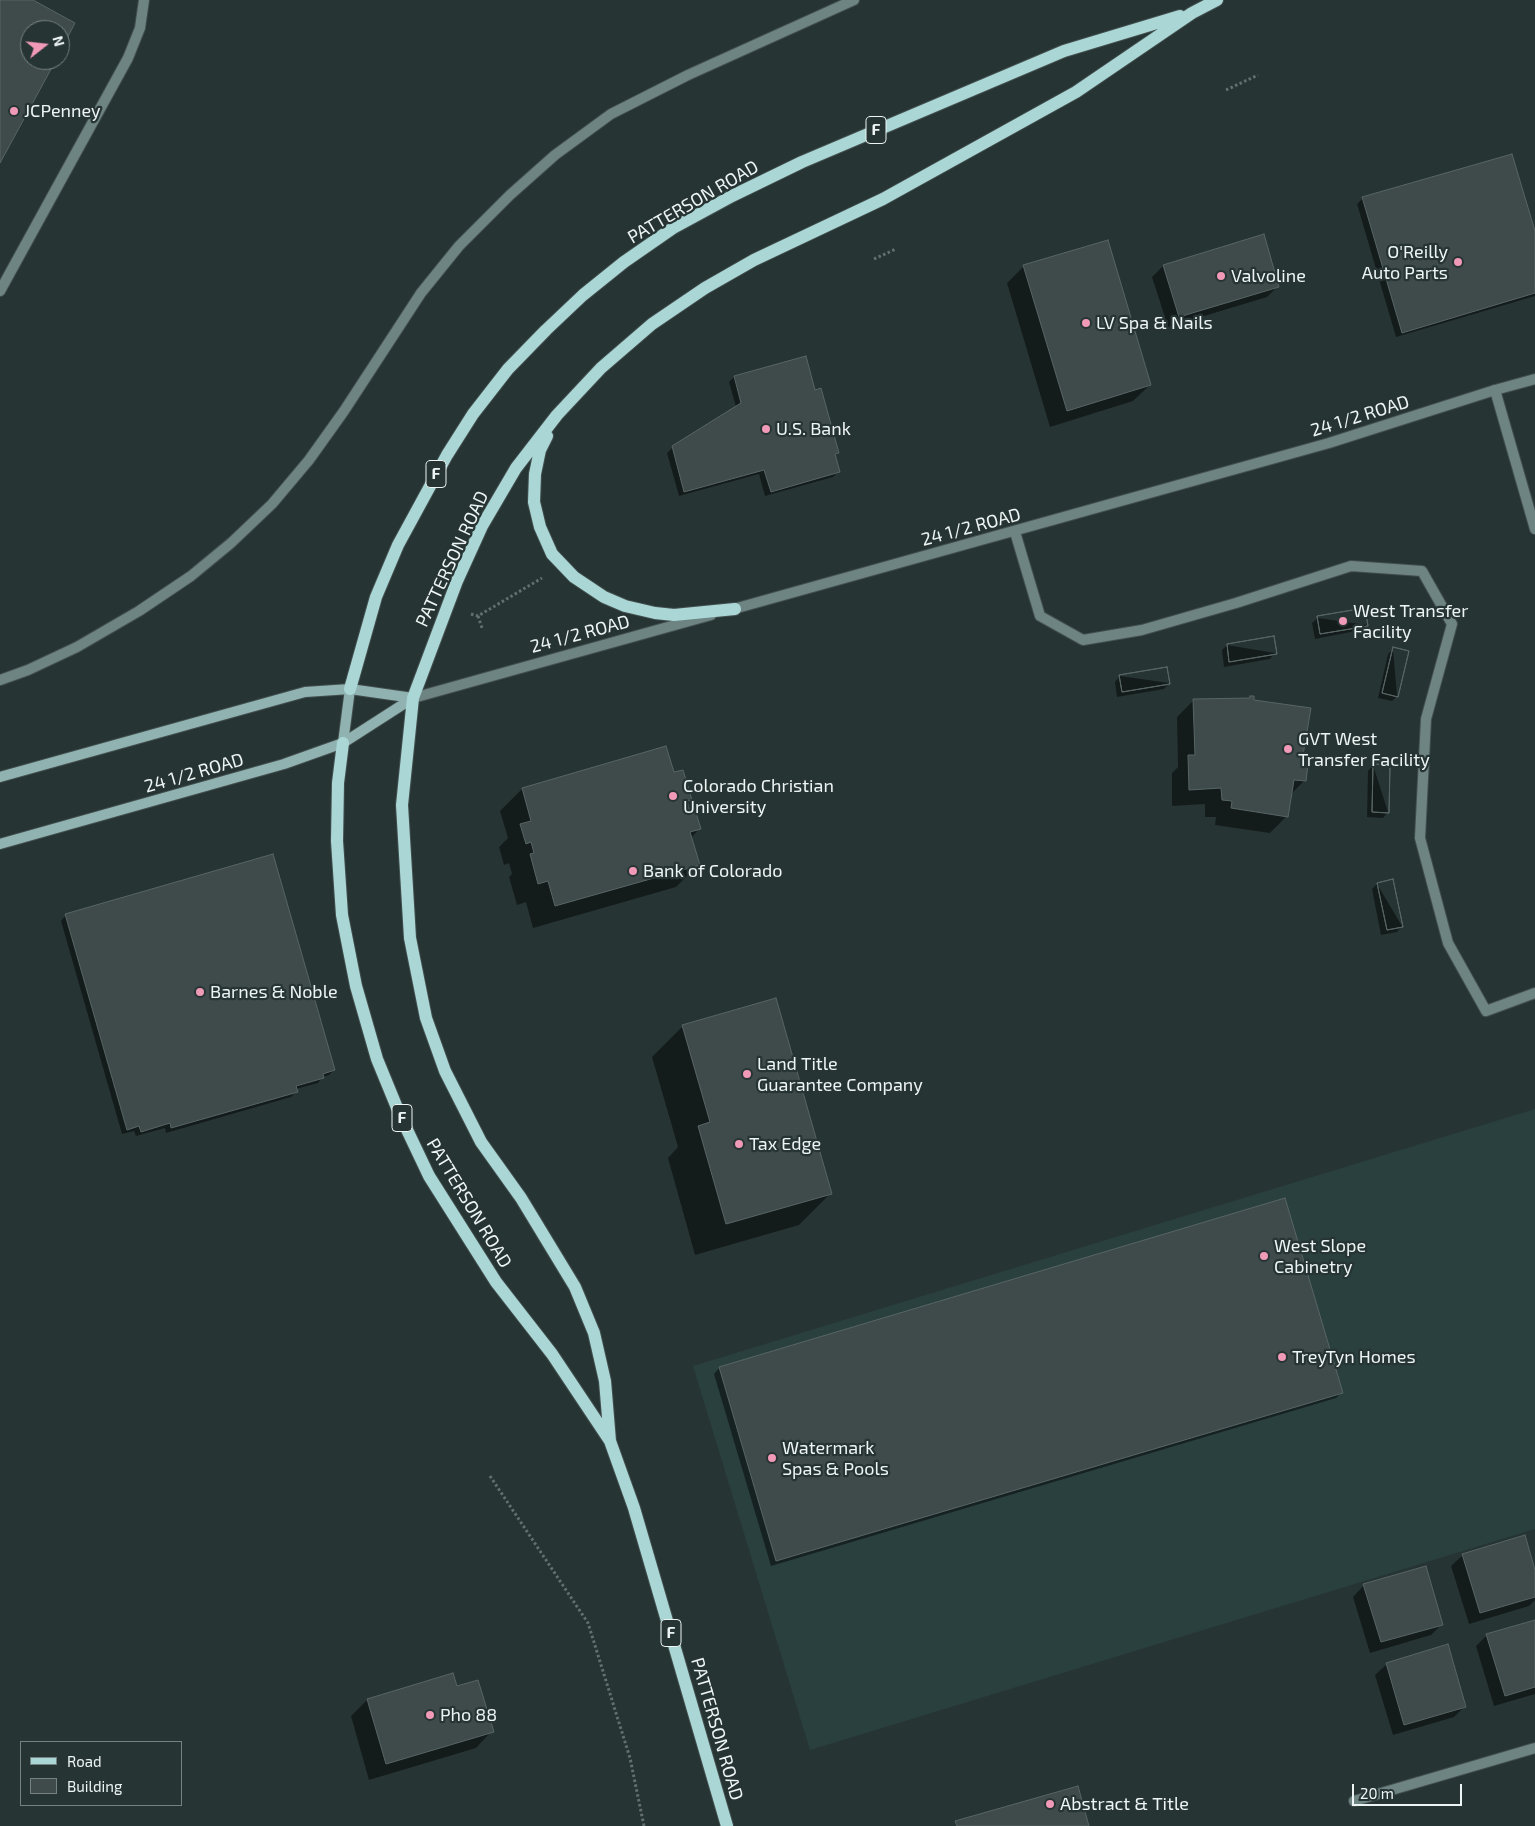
<!DOCTYPE html>
<style>
body{margin:0}
#map{position:relative;width:1535px;height:1826px;overflow:hidden;background:#273434;font-family:"Exo 2",sans-serif}
canvas{display:block}
.legend{position:absolute;left:20px;top:1741px;width:162px;height:65px;box-sizing:border-box;background:#273434;border:1px solid #768181;margin:0;padding:6px 9px;list-style:none;font-size:15px;color:#edf5f4}
.legend li{display:flex;align-items:center;gap:10px;height:25px}
.legend b{width:25px;border:1px solid #768181}
.north{position:absolute;left:20px;top:20px;width:50px;height:50px;box-sizing:border-box;background:#273434;border:1px solid #768181;border-radius:50%;rotate:74deg;font-size:14px;font-weight:700;line-height:20px;text-align:center;color:#edf5f4}
.north::after{content:'';display:block;margin:auto;width:18px;height:22px;background:#f09ab7;clip-path:polygon(50% 0,100% 100%,50% 72%,0 100%)}
.scale{position:absolute;left:1352px;top:1784px;width:110px;height:22px;box-sizing:border-box;border:2px solid #edf5f4;border-top:0;padding-left:6px;font-size:15px;line-height:18px;white-space:nowrap;color:#edf5f4;-webkit-text-stroke:4px #273434;paint-order:stroke}
</style>
<div id="map">
<canvas width="1535" height="1826"></canvas>
<ul class="legend">
<li><b style="height:6px;background:#aad7d6"></b>Road</li>
<li><b style="height:14px;background:#3e4b4a"></b>Building</li>
</ul>
<div class="north">N</div>
<div class="scale">20 m</div>
</div>
<script>
const ctx = document.querySelector('canvas').getContext('2d');
ctx.lineJoin = 'round';
function paint(path, color) { ctx.fillStyle = color; ctx.fill(path, 'evenodd'); }
const poly = rows => new Path2D(rows.map(r => 'M' + r).join(''));
function stroke(path, color, width, dash) { ctx.strokeStyle = color; ctx.lineWidth = width; ctx.lineCap = dash ? 'butt' : 'round'; ctx.setLineDash(dash || []); ctx.stroke(path); }
function label(font, color, halo, rows, align = 'center') {
  ctx.font = font + ' "Exo 2",sans-serif'; ctx.lineWidth = 4.5; ctx.setLineDash([]); ctx.textBaseline = 'middle'; ctx.strokeStyle = halo; ctx.fillStyle = color; for (const [text, x, y, turn = 0] of rows) {
    ctx.save(); ctx.translate(x, y); ctx.rotate((+turn || 0) * Math.PI / 180); ctx.textAlign = isNaN(turn) ? turn : align; if (halo) ctx.strokeText(text, 0, 0); ctx.fillText(text, 0, 0); ctx.restore();
  }
}
const built = poly([
 [1535,1109,1535,1529,810,1750,693,1366]
]);
const shadow = poly([
 [1363,198,1535,236,1535,296,1396,337,1357,204],
 [1263,236,1278,286,1267,297,1168,327,1152,277,1163,266],
 [1024,266,1150,385,1133,401,1050,427,1007,283],
 [734,377,814,392,838,453,834,457,838,472,833,477,765,496,759,474,679,496,667,453,673,447,736,407,729,382],
 [1318,618,1367,625,1361,630,1315,639,1312,623],
 [1227,645,1275,653,1270,659,1224,667,1222,650],
 [1393,649,1397,696,1392,701,1378,698,1388,654],
 [1120,676,1169,683,1164,689,1117,697,1115,682],
 [1250,698,1302,756,1304,781,1290,795,1287,816,1270,833,1215,825,1216,817,1205,817,1205,804,1172,806,1172,773,1178,767,1177,717,1194,700,1248,700],
 [1373,765,1388,812,1383,818,1367,817,1368,771],
 [673,774,690,799,686,803,690,816,699,829,691,838,698,865,676,887,533,928,526,902,517,905,509,877,512,874,509,863,504,865,499,847,508,838,500,811,522,789],
 [1377,884,1402,926,1397,932,1381,935,1372,889],
 [66,915,334,1070,329,1075,323,1077,318,1083,296,1089,296,1092,291,1097,166,1133,165,1128,136,1136,134,1131,122,1134,61,921],
 [683,1026,830,1194,799,1225,695,1255,668,1158,678,1147,652,1057],
 [1285,1200,1342,1392,1336,1398,771,1566,714,1374,719,1368],
 [1463,1555,1535,1575,1535,1600,1529,1606,1469,1624,1451,1566],
 [1364,1585,1442,1624,1431,1635,1370,1653,1353,1597],
 [1535,1621,1535,1694,1494,1706,1476,1646,1487,1635],
 [1387,1664,1465,1706,1454,1717,1393,1735,1375,1675],
 [367,1700,492,1731,476,1748,369,1780,351,1716]
]);
const building = poly([
 [0,0,33,0,75,23,60,52,60,30,30,30,30,60,56,60,0,163,0,0],
 [1512,154,1535,231,1535,293,1402,333,1362,197,1512,154],
 [1264,234,1279,287,1179,317,1163,265,1264,234],
 [1108,240,1151,385,1067,411,1023,265,1108,240],
 [806,356,815,390,821,388,839,453,835,454,840,472,771,492,764,470,684,492,672,446,741,403,734,376,806,356],
 [1365,608,1368,626,1320,634,1317,616,1365,608],
 [1365,608,1368,626,1320,634,1317,616,1365,608],
 [1274,636,1277,654,1229,662,1227,644,1274,636],
 [1274,636,1277,654,1229,662,1227,644,1274,636],
 [1393,647,1409,651,1398,697,1382,693,1393,647],
 [1393,647,1409,651,1398,697,1382,693,1393,647],
 [1167,667,1170,684,1122,692,1119,675,1167,667],
 [1167,667,1170,684,1122,692,1119,675,1167,667],
 [1250,696,1254,696,1254,700,1311,708,1303,755,1309,756,1306,781,1294,780,1288,817,1231,808,1232,801,1222,800,1221,788,1189,790,1188,755,1195,755,1193,699,1250,698,1250,696],
 [666,746,674,772,683,770,692,800,687,801,691,815,696,813,701,829,690,832,700,865,555,906,548,881,538,884,530,854,534,853,531,842,526,844,520,824,531,821,522,788,666,746],
 [1373,764,1390,765,1389,813,1372,812,1373,764],
 [1373,764,1390,765,1389,813,1372,812,1373,764],
 [273,854,335,1070,323,1074,324,1078,296,1086,298,1092,171,1128,170,1123,141,1132,139,1126,127,1130,65,914,273,854],
 [1393,879,1403,927,1387,930,1377,883,1393,879],
 [1393,879,1403,927,1387,930,1377,883,1393,879],
 [776,998,832,1194,726,1224,698,1126,710,1122,682,1025,776,998],
 [1285,1198,1343,1393,776,1561,719,1367,1285,1198],
 [1525,1535,1535,1570,1535,1597,1480,1613,1462,1554,1525,1535],
 [1426,1566,1443,1625,1381,1642,1363,1584,1426,1566],
 [1535,1620,1535,1687,1505,1696,1486,1634,1535,1620],
 [1448,1644,1466,1707,1404,1725,1386,1663,1448,1644],
 [453,1673,457,1686,478,1680,494,1732,386,1764,367,1699,453,1673],
 [1078,1786,1089,1826,957,1826,955,1821,1078,1786]
]);
const path = poly([
 [1226,90,1258,75],
 [874,259,896,249],
 [471,614,478,616,542,578],
 [478,616,482,628],
 [490,1476,588,1623,630,1758,644,1826]
]);
const service = poly([
 [0,291,128,58,140,28,144,0],
 [1015,532,1040,616,1083,640,1142,630,1236,603,1351,566,1422,571,1452,624,1426,719,1420,838,1448,943,1486,1011,1535,993],
 [0,680,28,670,77,647,139,611,191,576,231,543,272,504,309,460,344,411,421,293,459,246,510,195,555,155,611,114,688,75,854,0],
 [1354,1801,1535,1748]
]);
const minor = poly([
 [1495,390,1535,529]
]);
const tertiary = poly([
 [730,610,1329,443,1495,390,1535,379],
 [413,698,711,615]
]);
const secondary = poly([
 [343,743,350,689],
 [0,777,305,692,350,689,413,698],
 [0,844,284,764,343,743,413,698]
]);
const primary = poly([
 [547,436,540,450,535,474,534,502,540,527,552,554,574,577,604,597,625,606,655,613,674,615,735,609],
 [350,689,376,597,398,545,447,455,473,414,508,369,546,330,583,295,624,262,673,228,732,196,802,162,1064,51,1180,16],
 [343,743,338,783,337,841,342,915,356,986,377,1059,400,1115,429,1176,496,1282,552,1354,610,1441,634,1508,727,1826],
 [610,1441,605,1381,594,1333,575,1287,521,1198,481,1142,445,1071,426,1018,410,938,402,805,413,698,457,581,482,526,516,468,557,415,601,368,652,324,705,288,754,260,883,199,1076,92,1192,13,1217,0]
]);
const markers = [
 [14,111,5,"#f09ab7"],
 [1458,262,5,"#f09ab7"],
 [1221,276,5,"#f09ab7"],
 [1086,323,5,"#f09ab7"],
 [766,429,5,"#f09ab7"],
 [1343,621,5,"#f09ab7"],
 [1288,749,5,"#f09ab7"],
 [673,796,5,"#f09ab7"],
 [633,871,5,"#f09ab7"],
 [200,992,5,"#f09ab7"],
 [747,1074,5,"#f09ab7"],
 [739,1144,5,"#f09ab7"],
 [1264,1256,5,"#f09ab7"],
 [1282,1357,5,"#f09ab7"],
 [772,1458,5,"#f09ab7"],
 [430,1715,5,"#f09ab7"],
 [1050,1804,5,"#f09ab7"]
];
const shields = [
 [876,130,20],
 [436,474,20],
 [402,1118,20],
 [671,1633,20]
];
const shieldNames = [
 ["F",876,130],
 ["F",436,474],
 ["F",402,1118],
 ["F",671,1633]
];
const poiNames = [
 ["JCPenney",24,111],
 ["O'Reilly",1448,252,"right"],
 ["Auto Parts",1448,273,"right"],
 ["Valvoline",1231,276],
 ["LV Spa & Nails",1096,323],
 ["U.S. Bank",776,429],
 ["West Transfer",1353,611],
 ["Facility",1353,632],
 ["GVT West",1298,739],
 ["Transfer Facility",1298,760],
 ["Colorado Christian",683,786],
 ["University",683,807],
 ["Bank of Colorado",643,871],
 ["Barnes & Noble",210,992],
 ["Land Title",757,1064],
 ["Guarantee Company",757,1085],
 ["Tax Edge",749,1144],
 ["West Slope",1274,1246],
 ["Cabinetry",1274,1267],
 ["TreyTyn Homes",1292,1357],
 ["Watermark",782,1448],
 ["Spas & Pools",782,1469],
 ["Pho 88",440,1715],
 ["Abstract & Title",1060,1804]
];
const streetNames = [
 ["PATTERSON ROAD",693,202,-30],
 ["24 1/2 ROAD",1360,416,-17],
 ["24 1/2 ROAD",971,527,-15],
 ["PATTERSON ROAD",452,559,-65],
 ["24 1/2 ROAD",580,634,-15],
 ["24 1/2 ROAD",194,773,-16],
 ["PATTERSON ROAD",469,1203,59],
 ["PATTERSON ROAD",717,1729,74]
];
paint(built, '#2a403f');
paint(shadow, '#0007');
paint(building, '#3e4b4a');
stroke(building, '#586565', 1);
stroke(service, '#434f4f', 12);
stroke(minor, '#434f4f', 12);
stroke(tertiary, '#434f4f', 12);
stroke(secondary, '#434f4f', 12);
stroke(primary, '#434f4f', 14);
stroke(path, '#646f6f', 3, [2.5, 2.5]);
stroke(service, '#6e8483', 10);
stroke(minor, '#6e8483', 10);
stroke(tertiary, '#6e8483', 10);
stroke(secondary, '#90b3b2', 10);
stroke(primary, '#aad7d6', 12);
for (const [x, y, r, color] of markers) { const dot = new Path2D(); dot.arc(x, y, r, 0, 2 * Math.PI); ctx.fillStyle = color; ctx.fill(dot); stroke(dot, '#273434', 2); }
for (const [x, y, w] of shields) { const box = new Path2D(); box.roundRect(x - w / 2, y - 13.5, w, 27, 4); ctx.fillStyle = '#273434'; ctx.fill(box); stroke(box, '#edf5f4', 1); }
label('bold 16px', '#edf5f4', null, shieldNames);
label('18px', '#edf5f4', '#273434', poiNames, 'left');
label('18px', '#edf5f4', '#273434', streetNames);
</script>
